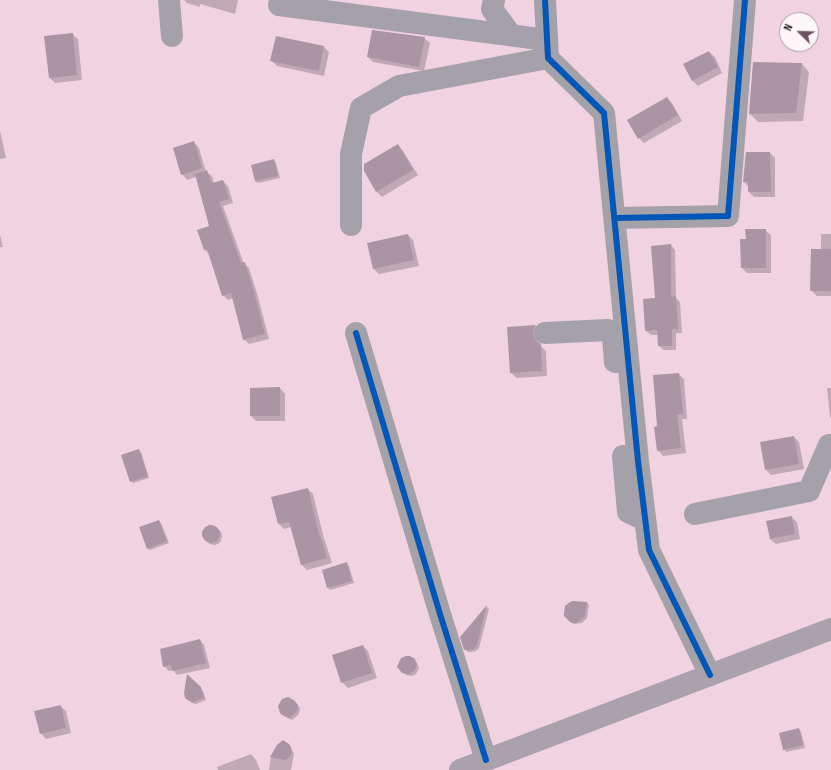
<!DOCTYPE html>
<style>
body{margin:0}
#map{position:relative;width:831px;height:770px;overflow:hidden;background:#f1d2e1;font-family:"Sofia Sans Condensed",sans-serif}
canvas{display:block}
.north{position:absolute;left:779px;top:12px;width:40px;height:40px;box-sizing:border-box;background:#fdf7fa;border:1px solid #a69ba0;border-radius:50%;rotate:293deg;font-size:11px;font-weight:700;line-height:16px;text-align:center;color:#23101a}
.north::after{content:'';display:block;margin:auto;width:14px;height:18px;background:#6b5460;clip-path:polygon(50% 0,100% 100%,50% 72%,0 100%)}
</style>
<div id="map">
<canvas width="831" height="770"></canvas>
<div class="north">N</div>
</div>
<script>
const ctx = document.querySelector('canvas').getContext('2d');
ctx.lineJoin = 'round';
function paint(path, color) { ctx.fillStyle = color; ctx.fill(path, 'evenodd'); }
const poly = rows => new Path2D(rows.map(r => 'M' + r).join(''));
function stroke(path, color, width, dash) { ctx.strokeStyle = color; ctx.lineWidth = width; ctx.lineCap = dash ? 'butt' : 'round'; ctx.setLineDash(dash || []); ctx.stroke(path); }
const shadow = poly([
 [184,0,238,0,235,14,200,4,200,7,187,3],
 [72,34,78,39,82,80,55,83,50,78],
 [424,38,430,43,424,71,373,62,368,57],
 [324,47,329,52,324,76,277,66,272,61],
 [709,52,715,57,722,73,698,86,692,80],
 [802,64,809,72,803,121,758,122,750,114],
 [667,98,672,103,682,121,644,143,639,138],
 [0,131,6,158,0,159],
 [194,142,199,148,206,172,212,176,214,183,223,181,228,186,233,203,223,206,244,264,249,268,258,297,269,339,249,344,244,339,233,298,228,300,223,295,210,255,205,250,198,231,210,226,196,177,187,180,182,174],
 [398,145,403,151,418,175,382,197,377,192],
 [746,153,770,153,775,158,775,197,754,197,749,192,749,187,744,182],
 [274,160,276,163,280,178,258,183,255,181],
 [765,230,771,235,771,273,747,273,742,268],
 [821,234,831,234,831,296,817,296,811,290,821,250],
 [0,235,3,247,0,247],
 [408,235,413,240,419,266,379,274,374,269],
 [671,245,675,250,676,298,680,302,682,333,676,333,676,350,664,350,659,346,658,335,651,335,646,331,644,300,656,299],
 [535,326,540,331,537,340,539,344,546,351,547,376,517,378,511,373,508,328],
 [679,374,684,379,687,419,682,419,686,453,663,456,658,450,658,427],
 [280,388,285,394,285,421,256,421,251,416],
 [827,388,831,388,831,418,830,417],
 [794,437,799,442,804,469,771,475,766,470],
 [138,450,141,452,149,478,133,483,131,481],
 [308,489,313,494,324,539,325,541,332,563,307,570,302,565,291,527,284,529,279,524],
 [791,517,797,522,800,539,776,544,770,539],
 [159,521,161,523,169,543,150,550,148,548],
 [210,525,215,526,221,532,222,536,221,541,218,544,214,545,210,544,207,541,204,539,202,534,203,530,206,527],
 [347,564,349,566,354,583,330,590,328,588],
 [573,602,587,603,589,605,587,618,582,623,575,624,572,623,565,616],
 [487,607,489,609,479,648,476,651,472,652,468,652,465,649,461,637],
 [200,640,204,645,210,668,177,675,173,670,169,671,164,666],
 [363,646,368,651,377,678,348,688,342,682],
 [414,660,417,663,419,668,416,674,412,676,406,675,398,667],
 [188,676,203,691,206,700,196,704,192,703,186,697],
 [296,703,300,708,299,714,292,720,286,717,281,712],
 [60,706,66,711,71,733,46,739,41,733],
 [799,729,801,732,805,748,786,752,784,749],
 [288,745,291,748,294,754,291,770,269,770,271,757],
 [251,754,256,760,260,770,218,770,217,767]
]);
const building = poly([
 [372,30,425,37,419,67,367,57],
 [73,33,77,75,49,78,44,36],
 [276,36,324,46,319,71,270,61],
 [709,51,718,67,692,81,683,64],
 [753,62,802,63,796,113,749,114],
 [667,97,678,115,638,139,627,120],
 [194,141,202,168,181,175,173,148],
 [398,144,413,170,376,192,364,171,364,164],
 [746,152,770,152,771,192,748,192,748,182,743,182],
 [274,159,278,176,255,181,251,165],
 [207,170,212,183,223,180,229,199,219,202,241,263,245,262,254,292,265,334,243,340,231,293,222,296,207,249,204,250,197,230,209,226,195,174],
 [745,229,766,229,766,268,741,268,740,239,746,239],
 [408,234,414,260,373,269,367,243],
 [671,244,671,297,676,296,678,329,672,329,672,346,658,346,657,330,645,331,643,299,655,298,651,246],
 [811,249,831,249,831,291,810,291],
 [536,325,534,328,533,334,535,340,541,344,542,371,510,373,507,327],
 [679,373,683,414,677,414,681,448,657,451,654,427,657,426,653,375],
 [280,387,280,416,250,416,250,388],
 [794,436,799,464,765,470,760,442],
 [139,449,148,476,130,482,121,455],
 [308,488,319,535,320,535,327,558,301,565,289,522,278,524,271,497],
 [792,516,795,534,770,539,766,521],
 [159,520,167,541,147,549,139,527],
 '202 534a9 9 0 1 1 18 0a9 9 0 1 1-18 0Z',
 [347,562,352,581,327,588,322,570],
 [573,601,587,602,585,616,579,621,576,623,572,623,569,621,564,616,564,613,565,606,570,602],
 [487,605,477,645,474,649,469,650,464,650,460,637],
 [200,639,206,663,172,671,171,665,163,667,160,649],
 [363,645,372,673,341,683,332,655],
 [406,656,410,656,415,659,417,665,414,671,409,674,402,673,397,667,401,658],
 [187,674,201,687,204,698,193,702,189,701,185,698,184,693],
 [288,697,294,700,298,705,297,712,289,718,282,715,280,713,278,706,282,699],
 [61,705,66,728,40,734,34,711],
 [799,728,803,745,783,750,779,733],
 [283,740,289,744,291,747,292,753,289,757,285,760,270,757,277,745]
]);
const minor = poly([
 [169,0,172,36],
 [494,0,492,9,511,35],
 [545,0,548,58,604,113,638,461,649,550,710,675],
 [279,5,547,40],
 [615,218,728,216,745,0],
 [351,225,351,154,361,108,399,86,548,58],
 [356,333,440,614,486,760],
 [545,333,608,330,613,336,615,362],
 [623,456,628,512,645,520],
 [695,514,809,491,829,445,831,445]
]);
const major = poly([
 [460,770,831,629]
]);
const cycleway = poly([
 [545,0,548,58,604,113,638,461,649,550,710,675],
 [615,218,728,216,745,0],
 [356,333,440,614,486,760]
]);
paint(shadow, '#0003');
paint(building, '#ab95a3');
stroke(minor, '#a4a1a8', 22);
stroke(major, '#aaa2ab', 22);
stroke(cycleway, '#0057b8', 6);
</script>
